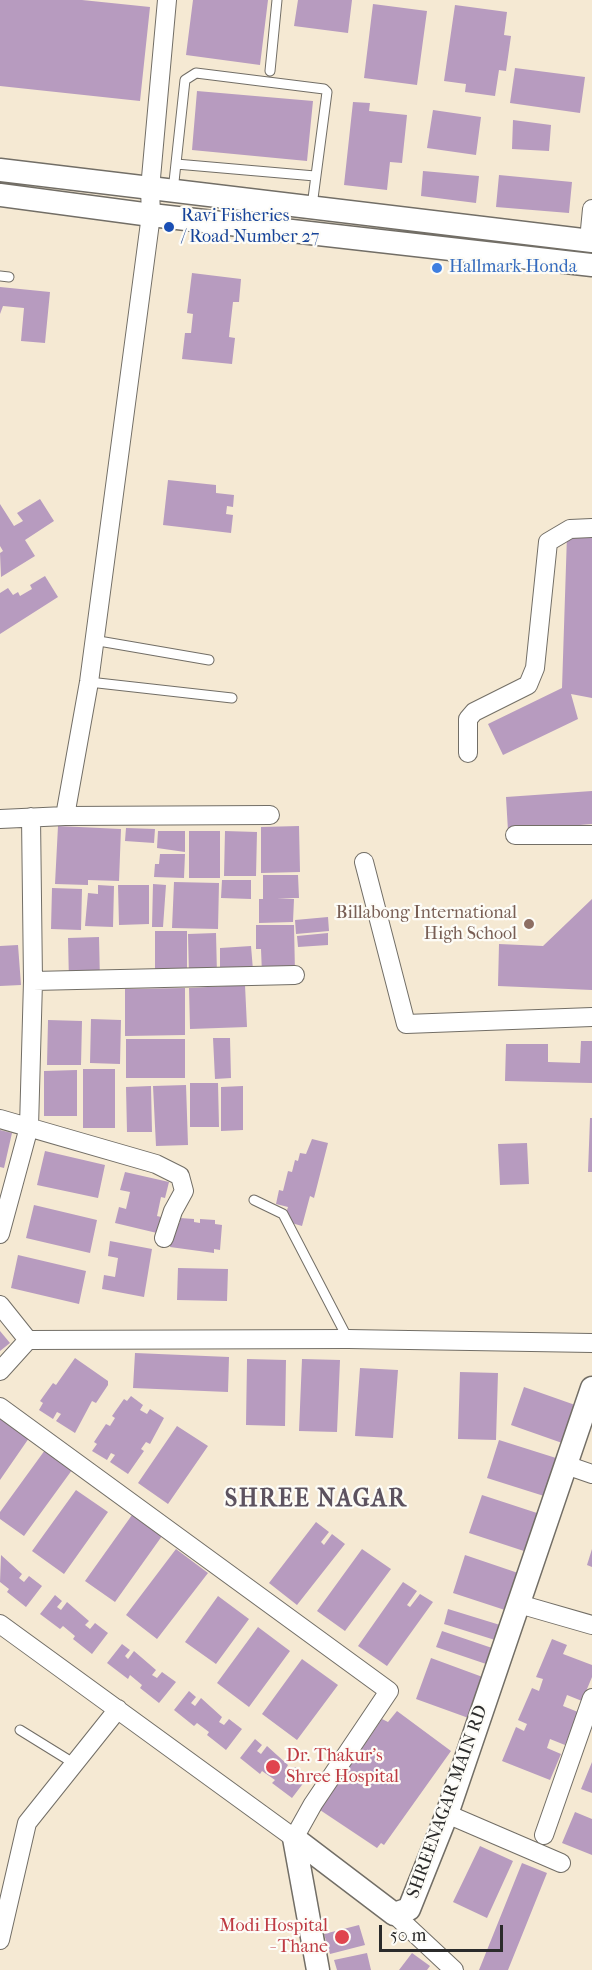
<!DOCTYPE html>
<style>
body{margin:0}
#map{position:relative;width:592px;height:1970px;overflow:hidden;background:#f5e9d3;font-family:"IM FELL French Canon",serif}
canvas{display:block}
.scale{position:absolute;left:379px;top:1925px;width:124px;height:27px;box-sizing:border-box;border:3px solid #2b2b2b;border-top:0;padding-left:8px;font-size:18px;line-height:21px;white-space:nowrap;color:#2b2b2b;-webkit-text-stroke:4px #fdfcf7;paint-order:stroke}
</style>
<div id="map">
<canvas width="592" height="1970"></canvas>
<div class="scale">50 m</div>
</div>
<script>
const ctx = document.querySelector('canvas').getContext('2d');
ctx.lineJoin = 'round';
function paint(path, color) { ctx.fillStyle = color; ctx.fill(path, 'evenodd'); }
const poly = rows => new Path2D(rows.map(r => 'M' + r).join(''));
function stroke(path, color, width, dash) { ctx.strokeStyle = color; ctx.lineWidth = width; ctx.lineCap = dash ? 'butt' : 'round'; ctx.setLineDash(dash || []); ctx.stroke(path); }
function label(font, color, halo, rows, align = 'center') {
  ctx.font = font + ' "IM FELL French Canon",serif'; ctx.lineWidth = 4.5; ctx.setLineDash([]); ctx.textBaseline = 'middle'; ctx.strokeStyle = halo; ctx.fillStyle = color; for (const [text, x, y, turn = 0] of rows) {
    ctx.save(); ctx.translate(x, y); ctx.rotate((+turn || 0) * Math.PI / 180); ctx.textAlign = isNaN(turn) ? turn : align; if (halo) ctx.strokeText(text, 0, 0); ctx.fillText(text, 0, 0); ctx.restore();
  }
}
const building = poly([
 [0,0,82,0,150,7,140,101,0,86],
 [193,0,268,0,260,65,186,55],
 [298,0,352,0,348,33,294,26],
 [373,4,427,11,417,85,364,78],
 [455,5,507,12,504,35,511,36,506,71,499,70,495,96,465,92,466,84,444,81],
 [515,68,585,77,580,113,510,103],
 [197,91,313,101,307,161,192,150],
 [353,102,370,103,369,111,407,115,402,163,390,162,387,190,344,185],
 [433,110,481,117,476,155,427,148],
 [513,120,551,125,549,151,512,149],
 [423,171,479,176,476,203,421,196],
 [499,175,572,182,569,213,496,207],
 [192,273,241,279,239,302,233,302,229,337,235,338,232,364,182,359,185,333,191,333,193,314,187,313],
 [0,287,50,292,45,343,21,341,24,308,3,306,0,314],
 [168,480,216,485,216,493,234,495,233,507,227,506,226,514,233,515,231,533,163,525],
 [40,499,54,521,25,540,35,556,1,577,0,553,3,551,0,546,0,504,14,526,23,521,17,513],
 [567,535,592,536,592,698,571,694,578,719,503,755,488,724,562,688],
 [45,576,58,597,0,634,0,593,8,588,13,595,18,592,20,596,32,589,30,585],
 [592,791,592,824,508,831,506,797],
 [58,826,121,829,119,881,88,880,88,885,55,884],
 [299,826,300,872,261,873,261,827],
 [126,828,155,829,154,843,125,841],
 [158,831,185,831,185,852,157,848],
 [189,831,220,831,220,878,189,878],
 [225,831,257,832,256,876,224,876],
 [160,854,185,854,184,878,154,877,155,864,159,864],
 [263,875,298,875,299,898,277,898,294,899,293,922,259,923,259,899,263,899],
 [222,880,251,880,251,899,221,898],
 [174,882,219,883,218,929,172,928],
 [153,884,166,885,163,927,152,927],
 [98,885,114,886,113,927,85,926,88,893,98,894],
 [118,885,149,885,149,924,119,925],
 [52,888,82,889,81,930,51,929],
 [592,899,592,990,498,986,499,944,543,946],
 [328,917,329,931,296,934,295,920],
 [256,925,294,925,295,973,262,974,261,949,256,949],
 [155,931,187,931,187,977,155,977],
 [216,933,217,975,189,975,188,934],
 [328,933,328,945,298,947,297,936],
 [99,937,100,982,69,982,68,938],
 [18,945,21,985,0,986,0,946],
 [251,946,253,970,220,972,220,948],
 [245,985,247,1027,190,1029,189,988],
 [185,988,185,1035,125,1036,125,989],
 [91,1019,121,1020,120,1064,90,1063],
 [48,1020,82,1021,81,1065,47,1065],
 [213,1038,230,1038,231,1078,215,1079],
 [126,1039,185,1039,185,1078,126,1078],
 [581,1041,592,1041,592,1083,505,1081,506,1044,548,1044,548,1062,580,1063],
 [83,1069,115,1069,115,1128,83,1128],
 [77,1070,77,1116,44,1116,44,1071],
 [190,1083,218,1083,219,1127,190,1127],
 [186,1085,188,1145,156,1146,153,1086],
 [151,1086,152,1132,127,1132,126,1087],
 [243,1086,243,1130,221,1131,221,1087],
 [590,1118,592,1118,592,1172,588,1172],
 [0,1130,12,1133,4,1168,0,1167],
 [312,1139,328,1143,314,1198,310,1196,302,1226,288,1222,285,1216,288,1207,276,1204,279,1190,283,1191,288,1171,292,1172,295,1160,298,1161,300,1153,306,1154],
 [527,1143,529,1184,500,1185,498,1144],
 [45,1151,105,1165,98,1198,37,1185],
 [125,1172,169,1182,165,1198,161,1197,157,1216,161,1217,157,1233,115,1223,119,1207,126,1209,130,1192,120,1190],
 [34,1205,97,1220,90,1253,26,1238],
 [180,1218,194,1219,194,1222,200,1223,200,1219,215,1220,215,1224,222,1225,220,1250,214,1249,214,1253,170,1247,172,1222,180,1223],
 [110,1241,152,1249,144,1297,102,1289,104,1275,115,1277,118,1258,108,1256],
 [18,1255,86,1271,79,1304,11,1288],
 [178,1268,228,1269,227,1301,177,1300],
 [0,1331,10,1343,0,1351],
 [135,1353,229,1357,228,1392,133,1388],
 [75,1358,108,1381,108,1385,96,1403,92,1401,75,1433,56,1421,61,1414,57,1412,53,1419,39,1410,43,1403,40,1401,53,1383,56,1385],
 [247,1359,286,1360,285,1426,246,1425],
 [302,1359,340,1360,337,1432,299,1431],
 [360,1368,398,1370,393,1438,355,1436],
 [460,1372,498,1373,496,1440,458,1439],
 [524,1387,578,1406,565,1444,511,1425],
 [131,1396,143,1405,140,1410,147,1414,150,1409,164,1418,150,1444,146,1442,141,1449,144,1451,128,1474,110,1462,115,1455,111,1453,107,1460,92,1451,97,1444,94,1442,106,1424,110,1426,115,1418,112,1416,124,1399,127,1401],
 [0,1418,29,1438,0,1480],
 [177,1426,208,1446,168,1504,138,1483],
 [499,1440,556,1458,544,1496,487,1478],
 [45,1450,72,1470,24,1536,0,1519,0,1512],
 [76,1490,108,1512,64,1574,32,1551],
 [482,1495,540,1514,527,1552,469,1533],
 [132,1515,162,1536,115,1602,85,1581],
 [316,1522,329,1532,321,1542,324,1545,332,1534,345,1544,297,1605,269,1583],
 [176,1549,208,1573,157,1639,126,1615],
 [362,1549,391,1569,345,1631,317,1611],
 [592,1549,592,1567,587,1565],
 [1,1555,22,1574,19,1578,24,1582,29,1576,42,1586,26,1607,7,1592,9,1589,0,1582],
 [465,1555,524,1575,511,1612,453,1593],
 [403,1582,417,1591,407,1605,410,1607,420,1594,433,1602,387,1666,358,1646],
 [55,1595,62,1601,57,1607,61,1610,67,1602,89,1621,85,1625,90,1629,95,1623,108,1633,92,1654,73,1639,75,1636,63,1626,60,1629,40,1614],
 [218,1596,249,1619,216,1664,185,1642],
 [448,1609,500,1625,495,1640,444,1624],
 [258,1627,290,1651,249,1707,217,1683],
 [442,1631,495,1649,489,1665,436,1647],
 [552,1639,567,1645,563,1654,592,1665,592,1677,582,1701,567,1695,563,1706,578,1712,565,1745,550,1739,547,1748,561,1754,550,1780,502,1761,516,1727,524,1731,527,1724,518,1720,532,1688,539,1691,543,1679,536,1677],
 [122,1644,130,1650,125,1656,128,1659,134,1651,156,1670,152,1675,157,1678,162,1672,176,1682,159,1703,140,1688,142,1685,130,1675,128,1679,107,1663],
 [431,1658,488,1679,474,1720,416,1699],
 [302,1659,338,1685,297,1740,262,1714],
 [189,1691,196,1697,191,1703,195,1706,201,1698,222,1717,219,1722,224,1725,229,1719,242,1729,226,1750,207,1735,209,1732,197,1723,194,1726,174,1710],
 [397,1711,451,1751,384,1845,381,1843,377,1848,320,1810,382,1719,388,1722],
 [255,1739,262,1745,257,1751,261,1754,267,1746,288,1765,285,1770,290,1773,295,1767,308,1777,292,1798,272,1783,275,1780,262,1771,260,1774,240,1758],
 [592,1762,592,1793,581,1789],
 [575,1812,592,1819,592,1855,562,1843],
 [480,1846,513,1861,487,1918,453,1902],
 [522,1863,547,1873,508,1970,479,1970],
 [359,1925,365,1945,330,1954,324,1934],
 [367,1953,371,1970,337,1970,334,1960],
 [412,1953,430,1966,427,1970,399,1970]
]);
const service = poly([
 [270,71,277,0],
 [176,164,315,176],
 [173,191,185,80,196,73,324,89,327,92,312,206],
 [0,276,9,277],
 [93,640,209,660],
 [89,682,232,698],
 [254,1200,283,1214,348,1339],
 [20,1730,75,1764]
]);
const minor = poly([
 [589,240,592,209],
 [468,753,468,719,474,712,528,685,535,668,548,542,570,529,592,528],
 [65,816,89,682,151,215,150,189,167,0],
 [0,819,65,816,270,815],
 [515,835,592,835],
 [364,862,406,1024,592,1017],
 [33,981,295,975],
 [0,1119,156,1164,180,1176,184,1191,173,1211,164,1238],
 [0,1234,29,1127,33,981,31,817],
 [0,1305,28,1340],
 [0,1371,28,1340,348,1339,592,1343],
 [0,1407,389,1691,313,1804,294,1838,0,1624],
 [566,1465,592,1474],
 [519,1604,592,1625],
 [447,1814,561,1863],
 [544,1835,592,1698],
 [394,1914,454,1970],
 [0,1940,27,1823,118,1709]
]);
const tertiary = poly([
 [0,170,592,241],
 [0,195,151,215,592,265],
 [294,1838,394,1914,409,1909,447,1814,592,1388],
 [294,1838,318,1970]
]);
const markers = [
 [169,227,6,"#1a4fb4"],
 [437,268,6,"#3f7fe0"],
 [529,924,6,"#8d6e63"],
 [273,1767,8,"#e0444e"],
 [342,1937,8,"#e0444e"]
];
const transitNames = [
 ["Ravi Fisheries",181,217],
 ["/ Road Number 27",181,238]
];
const shopNames = [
 ["Hallmark Honda",449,268]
];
const educationNames = [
 ["Billabong International",517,914],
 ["High School",517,935]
];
const healthNames = [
 ["Dr. Thakur's",286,1757],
 ["Shree Hospital",286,1778],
 ["Modi Hospital",328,1927,"right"],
 ["- Thane",328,1948,"right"]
];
const streetNames = [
 ["SHREENAGAR MAIN RD",448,1802,-70]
];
const districtNames = [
 ["SHREE NAGAR",316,1500]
];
paint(building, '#b79bbf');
stroke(service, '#726e66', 11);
stroke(minor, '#726e66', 20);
stroke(tertiary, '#726e66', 25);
stroke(service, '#fff', 9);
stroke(minor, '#fff', 18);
stroke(tertiary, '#fff', 22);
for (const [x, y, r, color] of markers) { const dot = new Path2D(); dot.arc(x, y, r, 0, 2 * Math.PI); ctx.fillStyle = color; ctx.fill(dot); stroke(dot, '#fdfcf7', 2); }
label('18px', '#164399', '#fdfcf7', transitNames, 'left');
label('18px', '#366cbe', '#fdfcf7', shopNames, 'left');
label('18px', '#785e54', '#fdfcf7', educationNames, 'right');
label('18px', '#be3a42', '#fdfcf7', healthNames, 'left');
label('18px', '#2b2b2b', '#fdfcf7', streetNames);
ctx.letterSpacing = '1.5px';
label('bold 24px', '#5c525f', '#fdfcf7', districtNames);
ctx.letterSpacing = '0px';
</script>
